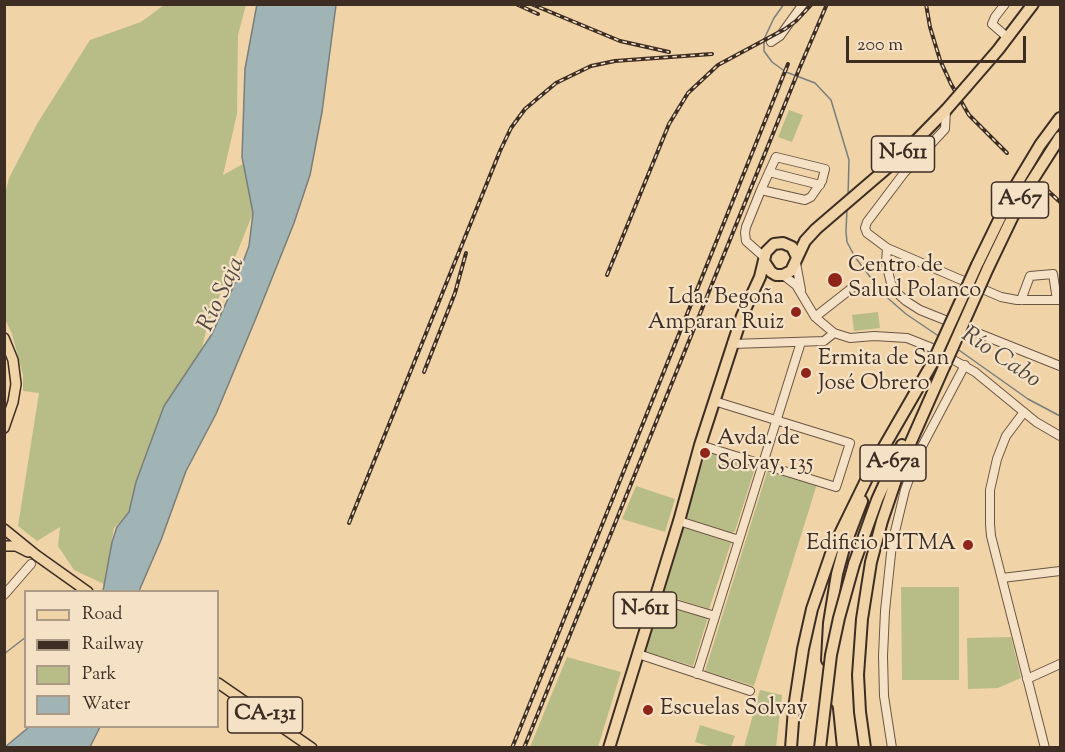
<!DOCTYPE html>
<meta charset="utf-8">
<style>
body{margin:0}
#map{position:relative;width:1065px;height:752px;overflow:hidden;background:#f0d3a7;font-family:"Sorts Mill Goudy",serif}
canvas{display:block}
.frame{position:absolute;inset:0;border:6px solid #3d2d23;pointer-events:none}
.legend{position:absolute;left:24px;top:590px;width:195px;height:138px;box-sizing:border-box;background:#f5e2c6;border:2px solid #ab9a85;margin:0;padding:8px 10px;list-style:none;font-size:18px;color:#3d2d23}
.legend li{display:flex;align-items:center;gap:12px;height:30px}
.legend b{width:30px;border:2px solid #ab9a85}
.scale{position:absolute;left:846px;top:36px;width:180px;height:27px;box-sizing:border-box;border:3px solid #3d2d23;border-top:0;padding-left:8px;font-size:18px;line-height:21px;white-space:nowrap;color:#3d2d23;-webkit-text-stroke:4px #f5e2c6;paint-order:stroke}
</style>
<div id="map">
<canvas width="1065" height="752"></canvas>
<div class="frame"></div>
<ul class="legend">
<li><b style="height:8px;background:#f0d3a7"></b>Road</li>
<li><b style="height:8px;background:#3d2d23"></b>Railway</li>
<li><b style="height:16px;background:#b8bd88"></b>Park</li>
<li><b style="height:16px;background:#a1b4b5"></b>Water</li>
</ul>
<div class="scale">200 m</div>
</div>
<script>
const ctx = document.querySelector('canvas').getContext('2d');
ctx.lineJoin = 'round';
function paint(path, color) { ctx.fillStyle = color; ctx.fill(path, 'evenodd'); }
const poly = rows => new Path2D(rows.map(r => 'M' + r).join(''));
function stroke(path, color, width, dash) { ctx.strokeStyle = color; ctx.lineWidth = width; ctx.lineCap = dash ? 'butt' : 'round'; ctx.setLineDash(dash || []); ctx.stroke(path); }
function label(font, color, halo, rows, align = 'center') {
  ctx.font = font + ' "Sorts Mill Goudy",serif'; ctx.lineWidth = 4.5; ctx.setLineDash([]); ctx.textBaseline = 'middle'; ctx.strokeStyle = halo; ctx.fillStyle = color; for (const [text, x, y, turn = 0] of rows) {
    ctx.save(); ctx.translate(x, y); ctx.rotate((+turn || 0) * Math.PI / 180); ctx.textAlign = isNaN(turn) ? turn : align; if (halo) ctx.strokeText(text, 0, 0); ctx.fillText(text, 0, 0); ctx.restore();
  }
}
const green = poly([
 [164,5,246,5,238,35,237,114,223,175,243,164,253,213,207,327,201,352,165,404,136,482,129,512,114,528,104,584,74,570,58,546,60,527,37,541,18,526,39,393,23,391,23,375,12,334,5,319,4,199,9,178,37,124,90,40,141,22],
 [789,110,803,115,792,142,778,137],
 [878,312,880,328,854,331,852,315],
 [707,450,718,455,716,462,719,463,722,455,739,460,737,468,740,469,744,461,756,465,735,531,732,533,685,518],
 [768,469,817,484,754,686,705,671],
 [636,486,675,499,665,532,622,519],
 [685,527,731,543,709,609,662,594,682,528],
 [901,587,959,587,959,680,902,680],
 [658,602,708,617,693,666,643,651],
 [1011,637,1021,678,998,688,968,689,967,638],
 [567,657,621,672,598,747,530,747],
 [760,690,782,695,776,747,744,747],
 [700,725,735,736,731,747,711,747,695,742]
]);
const water = poly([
 [257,4,336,5,322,112,310,175,294,223,256,318,216,414,186,471,161,540,139,591,103,591,112,542,117,527,129,512,136,482,164,406,212,334,236,281,249,246,253,213,242,157,245,69,257,4],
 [29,727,29,726,100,727,90,747,5,747,29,727]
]);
const stream = poly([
 [784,4,774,18,764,39,764,51,772,62,786,72,815,83,831,100,849,160,848,197],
 [847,208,846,232,847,242,855,257,883,294,906,314,940,337],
 [956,348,1028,399,1060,416],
 [4,654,26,637]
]);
const minor = poly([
 [1005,4,995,17,992,24,1007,37],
 [771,42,780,36,803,4],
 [946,110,945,129,904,173,867,222,865,228,867,233,887,248,1001,297,1017,300,1060,300],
 [769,172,820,185],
 [761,190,805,200,811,197,822,181,825,169,776,157,761,190,746,227,745,233,746,241,764,257],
 [887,248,886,263,891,283,896,292,906,301,920,310,1060,366],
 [796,263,801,290],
 [783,275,796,285,815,317,834,333,850,338,874,336,907,338,932,348,975,372,1036,422,1060,436],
 [1021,300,1030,276,1053,274,1057,300],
 [815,317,852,288],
 [732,344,824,341,834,333],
 [1024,412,1006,436,997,459,990,490,990,524,991,536,1045,748],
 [700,445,836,487,850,443,714,401],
 [679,521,739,540],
 [1002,578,1060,571],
 [4,595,31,564],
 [655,598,715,616],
 [638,654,750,691],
 [697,674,801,342],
 [1027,679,1060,664],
 [892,748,884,696,883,656,885,611,892,544,905,490,919,452,965,365]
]);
const major = poly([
 [4,338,13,360,16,384,13,402,4,428],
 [4,529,36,555,88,592],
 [4,546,16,546,28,552],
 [218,683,312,748]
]);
const highway = poly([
 [966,87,998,50,1033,4],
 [765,263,771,272,776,275,783,275,791,271,805,241,816,229,901,156,946,110],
 [977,265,1016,185,1040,145,1060,118],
 [988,268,1023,195,1060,137],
 [854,564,877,500,902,445],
 [827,660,829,623,837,574,844,548,862,501],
 [827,709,831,748],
 [609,748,679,521,700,445,742,316,760,277,766,252,774,244,783,243,792,247,797,257],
 [791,748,794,708,803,649,812,609,833,548,874,464,933,362],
 [865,748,860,712,858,675,862,619,871,562,882,521,902,462,944,367]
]);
const rail = poly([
 [516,4,538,14],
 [531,4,620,41,669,52],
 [926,4,930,27,940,60,951,84,969,115,1007,153],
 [1047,190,1060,202],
 [607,275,669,124,688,93,718,65,785,29,796,21,812,4],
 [424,372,455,293,466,253],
 [349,523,500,151,511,128,525,109,556,83,591,66,615,61,712,54],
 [512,748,788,64],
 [524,748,800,67,827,4]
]);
const highwayBridge = poly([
 [946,110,966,87],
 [933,362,977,265],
 [944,367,988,268],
 [820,748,831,655,839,618,854,564]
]);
const markers = [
 [835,280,8,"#8f2418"],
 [796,312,6,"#8f2418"],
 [806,373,6,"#8f2418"],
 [705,453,6,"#8f2418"],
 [968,545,6,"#8f2418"],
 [648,710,6,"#8f2418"]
];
const shields = [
 [903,154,63],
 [1020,200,57],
 [893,463,66],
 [645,610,63],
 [265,715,75]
];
const shieldNames = [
 ["N-611",903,154],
 ["A-67",1020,200],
 ["A-67a",893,463],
 ["N-611",645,610],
 ["CA-131",265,715]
];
const poiNames = [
 ["Centro de",848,267],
 ["Salud Polanco",848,292],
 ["Lda. Begoña",784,299,"right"],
 ["Amparan Ruiz",784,324,"right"],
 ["Ermita de San",818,360],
 ["José Obrero",818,385],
 ["Avda. de",717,440],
 ["Solvay, 135",717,465],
 ["Edificio PITMA",956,545,"right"],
 ["Escuelas Solvay",660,710]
];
const waterNames = [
 ["Río Saja",223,295,-65],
 ["Río Cabo",1000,359,34]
];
paint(green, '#b8bd88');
paint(water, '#a1b4b5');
stroke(water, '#797e7b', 1.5);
stroke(stream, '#797e7b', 1.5);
stroke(minor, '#6a5644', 10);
stroke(major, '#3d2d23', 12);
stroke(highway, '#3d2d23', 14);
stroke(minor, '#f5e2c6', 8);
stroke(major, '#f0d3a7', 9);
stroke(highway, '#f0d3a7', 10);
stroke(rail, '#3d2d23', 4);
stroke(rail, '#f5e2c6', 1.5, [4.5]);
stroke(highwayBridge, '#3d2d23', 14, []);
stroke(highwayBridge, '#f0d3a7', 10);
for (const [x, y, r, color] of markers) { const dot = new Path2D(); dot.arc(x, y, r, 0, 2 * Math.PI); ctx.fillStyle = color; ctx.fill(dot); stroke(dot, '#f5e2c6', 2); }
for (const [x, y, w] of shields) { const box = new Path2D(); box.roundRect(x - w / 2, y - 18, w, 36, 4.5); ctx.fillStyle = '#f5e2c6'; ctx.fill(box); stroke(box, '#3d2d23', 1.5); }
label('bold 21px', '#3d2d23', null, shieldNames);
label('22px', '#3d2d23', '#f5e2c6', poiNames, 'left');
label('italic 24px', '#514840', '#f5e2c6', waterNames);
</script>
